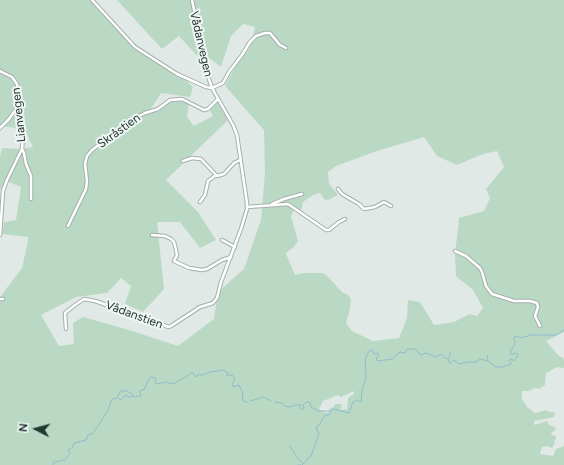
<!DOCTYPE html>
<meta charset="utf-8">
<style>
body{margin:0}
#map{position:relative;width:564px;height:465px;overflow:hidden;background:#e0e9e5;font-family:Figtree,sans-serif}
canvas{display:block}
.north{position:absolute;left:16px;top:409px;width:40px;height:40px;-webkit-text-stroke:3px #f0f6f3;paint-order:stroke;rotate:276deg;font-size:11px;font-weight:700;line-height:16px;text-align:center;color:#223833}
.north::after{content:'';display:block;margin:auto;width:14px;height:18px;background:#223833;clip-path:polygon(50% 0,100% 100%,50% 72%,0 100%)}
</style>
<div id="map">
<canvas width="564" height="465"></canvas>
<div class="north">N</div>
</div>
<script>
const ctx = document.querySelector('canvas').getContext('2d');
ctx.lineJoin = 'round';
function paint(path, color) { ctx.fillStyle = color; ctx.fill(path, 'evenodd'); }
const poly = rows => new Path2D(rows.map(r => 'M' + r).join(''));
function stroke(path, color, width, dash) { ctx.strokeStyle = color; ctx.lineWidth = width; ctx.lineCap = dash ? 'butt' : 'round'; ctx.setLineDash(dash || []); ctx.stroke(path); }
function label(font, color, halo, rows, align = 'center') {
  ctx.font = font + ' Figtree,sans-serif'; ctx.lineWidth = 4; ctx.setLineDash([]); ctx.textBaseline = 'middle'; ctx.strokeStyle = halo; ctx.fillStyle = color; for (const [text, x, y, turn = 0] of rows) {
    ctx.save(); ctx.translate(x, y); ctx.rotate((+turn || 0) * Math.PI / 180); ctx.textAlign = isNaN(turn) ? turn : align; if (halo) ctx.strokeText(text, 0, 0); ctx.fillText(text, 0, 0); ctx.restore();
  }
}
const green = poly([
 [0,0,94,0,128,38,149,55,180,74,193,87,190,97,161,93,150,110,158,112,170,101,189,102,187,117,194,126,213,116,209,108,218,101,229,119,166,180,198,212,216,240,200,248,180,222,157,222,164,289,143,312,125,304,131,286,121,278,107,293,76,297,41,315,59,346,74,344,73,323,83,317,129,330,178,346,214,319,218,292,244,269,261,220,265,173,264,130,225,86,238,62,250,48,255,27,243,24,231,36,221,67,211,59,201,60,179,36,162,49,117,0,564,0,564,332,546,341,558,355,564,359,564,368,557,367,546,373,545,385,539,389,535,388,528,391,522,391,522,399,527,407,535,413,546,410,550,412,554,412,555,414,554,417,534,421,534,423,535,425,547,421,549,425,555,427,556,430,552,432,551,435,556,436,556,439,554,440,555,443,554,445,552,448,547,446,542,447,540,454,553,456,556,449,564,446,564,465,0,465,0,297,22,268,28,241,28,237,2,234,4,222,16,220,21,187,6,181,1,189,0,189,0,157,2,148,20,149,33,147,24,129,0,126],
 [424,137,437,156,457,165,483,154,497,151,504,167,486,189,490,198,484,211,459,218,455,255,456,276,473,290,483,308,477,316,470,314,454,322,434,325,420,302,408,300,407,318,399,338,373,341,352,331,346,323,350,308,351,299,347,294,343,293,328,277,323,273,304,273,295,275,286,254,287,252,293,248,298,241,291,216,294,210,301,211,303,202,313,195,320,193,324,199,328,200,338,195,329,184,328,172,336,166,377,151],
 [354,391,354,394,348,398,347,409,340,410,342,406,341,404,335,404,334,407,330,408,328,413,323,412,319,409,323,401,338,395,341,397]
]);
const stream = poly([
 [487,355,488,360],
 [449,357,451,352],
 [118,397,119,393,122,391,127,391,132,394,133,396],
 [250,401,264,397,271,401],
 [275,402,282,403,285,406,289,407,300,404,300,408,301,410,304,408,303,405,307,402,310,402,311,407,318,411,331,411,333,409,349,413,353,402,358,400,360,402,361,402,362,391,366,377,365,359,369,351,372,350,374,354,378,353,379,355,376,359,378,361,392,359,400,352,405,353,407,349,416,349,420,355,426,353,436,357,441,354,445,358,449,359,449,363,451,363,454,360,459,364,468,362,476,362,480,359,488,361,496,367,502,367,511,364,511,362,509,360,512,359,514,361,518,355,518,354,515,353,512,355,510,352,515,344,514,337,517,336,521,338,531,335,556,335,564,330],
 [290,446,298,459,303,463],
 [53,465,54,462,65,460,70,453,68,450,73,447,74,443,86,440,88,435,92,434,98,426,108,410,112,399,118,398,120,400,126,395,129,397,141,396,140,392,141,390,144,390,149,379,152,377,156,379,155,383,157,384,165,382,173,384,186,377,192,372,196,377,198,375,203,375,210,372,224,370,228,373,227,375,228,376,232,375,235,378,232,385,233,387,239,385,243,394,242,400,245,402,247,402],
 [298,465,301,465],
 [302,465,311,456,319,434,316,427,319,425,325,415,329,415,331,413]
]);
const minor = poly([
 [92,0,135,47,177,74,206,87,212,88,223,83,229,72,242,55,250,42,256,36,265,33,270,33,280,45,286,48],
 [0,71,12,77,17,84,23,136,22,149,7,180,3,191,0,235],
 [0,128,9,119,19,105],
 [22,149,24,153,26,164,31,176,31,199],
 [183,161,192,158,201,159,217,176,224,174,234,163,240,160],
 [338,189,342,194,359,204,364,209,375,207,384,202,391,206],
 [200,202,205,195,208,181,216,175],
 [272,204,284,199,302,194],
 [247,207,288,204,326,230,329,230,339,222,345,219],
 [68,226,86,189,87,181,85,164,87,156,92,150,132,120,145,113,158,109,170,100,182,99,204,110,208,109,218,99],
 [152,235,165,236,171,239,174,242,176,250,177,255,174,261,189,268,202,270,207,269,222,260,231,257],
 [222,240,235,247],
 [455,251,466,256,480,268,482,272,486,286,492,294,514,301,530,301,537,303,538,307,535,316,540,326],
 [0,299,3,299],
 [66,329,65,313,75,305,84,299,95,301,133,314,143,319,155,321,168,327,171,326,200,307,213,303,217,298,221,282,241,229,247,209,247,203,237,135,233,125,212,88,207,73,192,0]
]);
const streetNames = [
 ["Vådanvegen",201,44,77],
 ["Lianvegen",19,115,-96],
 ["Skråstien",119,131,-36],
 ["Vådanstien",134,315,20]
];
paint(green, '#bad9c4');
stroke(stream, '#8dbdca', 1);
stroke(minor, '#a3b0ac', 4.5);
stroke(minor, '#fff', 2.5);
label('12px', '#223833', '#f0f6f3', streetNames);
</script>
